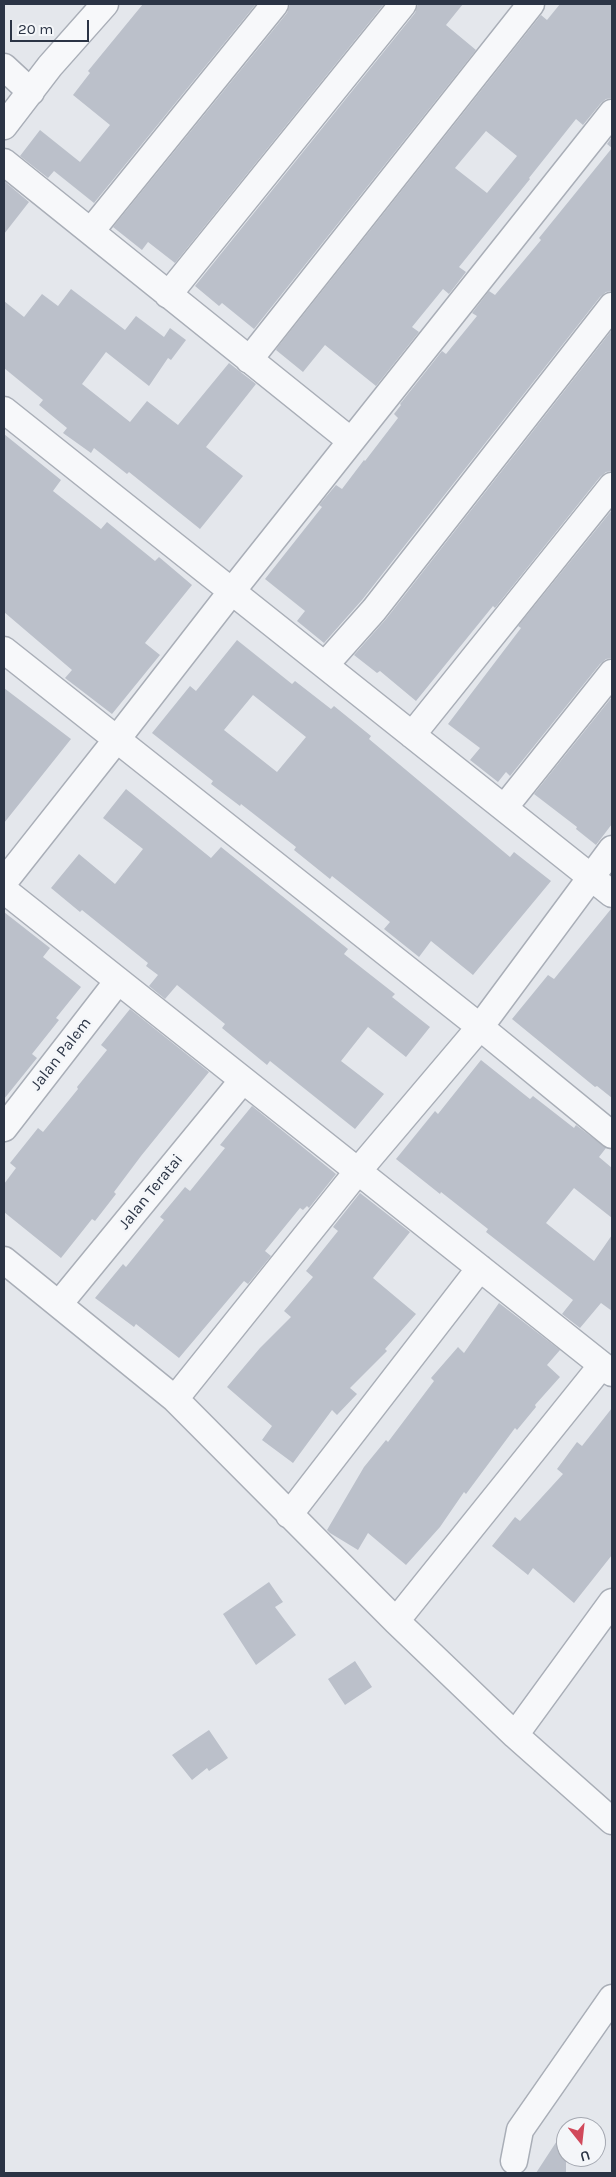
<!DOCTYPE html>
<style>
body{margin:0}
#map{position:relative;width:616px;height:2177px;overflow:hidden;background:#e4e7ec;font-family:Karla,sans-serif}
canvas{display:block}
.frame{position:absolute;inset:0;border:5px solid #2b3445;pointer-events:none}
.north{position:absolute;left:556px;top:2117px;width:50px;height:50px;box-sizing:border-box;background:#f4f6f9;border:1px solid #a4a8b1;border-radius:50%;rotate:164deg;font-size:14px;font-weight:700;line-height:20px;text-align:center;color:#2b3445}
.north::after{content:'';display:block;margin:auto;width:18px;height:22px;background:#d1495b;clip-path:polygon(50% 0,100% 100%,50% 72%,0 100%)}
.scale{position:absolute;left:10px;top:20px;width:79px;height:22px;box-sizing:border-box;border:2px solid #2b3445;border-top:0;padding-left:6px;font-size:15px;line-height:18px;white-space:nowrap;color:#2b3445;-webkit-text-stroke:4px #f4f6f9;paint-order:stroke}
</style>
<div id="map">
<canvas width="616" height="2177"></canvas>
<div class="frame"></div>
<div class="north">U</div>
<div class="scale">20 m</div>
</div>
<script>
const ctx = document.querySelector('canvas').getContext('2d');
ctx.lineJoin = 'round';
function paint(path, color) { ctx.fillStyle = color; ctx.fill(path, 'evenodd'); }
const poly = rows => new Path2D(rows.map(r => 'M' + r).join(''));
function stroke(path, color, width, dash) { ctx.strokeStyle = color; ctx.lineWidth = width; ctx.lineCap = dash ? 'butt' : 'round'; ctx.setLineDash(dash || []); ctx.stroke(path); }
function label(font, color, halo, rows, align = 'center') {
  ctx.font = font + ' Karla,sans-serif'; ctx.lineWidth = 5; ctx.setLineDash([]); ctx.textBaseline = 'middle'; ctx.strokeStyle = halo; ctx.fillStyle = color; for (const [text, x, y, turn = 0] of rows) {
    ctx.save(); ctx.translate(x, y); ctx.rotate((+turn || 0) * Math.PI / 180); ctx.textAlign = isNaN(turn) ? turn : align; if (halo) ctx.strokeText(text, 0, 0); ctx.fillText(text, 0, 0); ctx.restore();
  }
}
const building = poly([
 [143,4,256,4,94,203,54,171,48,178,20,156,40,130,80,162,110,125,73,95,90,73,88,71],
 [290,4,384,4,175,263,148,242,142,250,113,227,287,13],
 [418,4,463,4,446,25,476,50,254,329,222,303,219,306,195,286,415,13],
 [560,4,612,4,612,98,606,99,601,103,583,125,576,119,529,178,530,179,459,267,466,272,449,294,443,289,412,327,419,332,376,386,325,345,303,372,276,350,277,348,541,15,547,20],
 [486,131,517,156,487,193,455,168],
 [612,137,612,291,606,292,600,297,362,600,324,643,297,621,305,611,265,579,322,507,319,505,336,485,342,489,364,460,365,461,398,418,394,414,401,405,400,404,442,351,446,354,477,316,472,313,489,291,495,295,541,240,539,238,612,148,607,144],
 [4,181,29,202,4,234],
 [71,289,125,330,136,316,164,337,170,328,186,340,171,360,168,358,149,386,106,352,82,384,130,422,147,401,178,425,229,363,256,384,206,447,243,476,200,529,129,472,127,474,94,448,91,453,63,433,67,428,39,405,43,400,4,368,4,301,24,317,42,294,58,306],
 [612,330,612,471,606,472,600,477,495,608,493,606,416,701,380,671,377,673,354,655,386,619],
 [4,434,61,480,53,491,101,529,107,522,155,561,159,557,192,585,145,643,160,655,112,714,65,678,72,670,4,612],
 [612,510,612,658,606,659,600,664,510,776,506,772,498,782,470,760,480,748,448,724,521,628,518,626],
 [237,640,292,684,295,681,331,709,334,706,371,736,369,739,510,857,514,852,551,881,473,975,431,941,419,957,384,929,390,922,332,876,330,879,294,850,296,847,241,804,240,806,211,784,213,781,152,733,190,686,196,691],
 [253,695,306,737,277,772,224,730],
 [4,688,71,739,4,823],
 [612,697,612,824,596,845,576,829,577,827,534,794],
 [126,789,211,858,221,847,348,949,344,954,395,994,392,997,430,1027,406,1057,368,1027,341,1061,384,1094,355,1129,270,1061,267,1065,222,1028,225,1024,177,985,165,999,149,986,158,975,146,966,148,963,82,910,80,912,51,888,79,854,115,884,143,849,103,818],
 [611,909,612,909,612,1098,597,1086,595,1087,512,1019,548,975,554,979],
 [4,912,50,948,43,957,81,987,56,1018,59,1020,32,1054,37,1058,4,1099],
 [130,1009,209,1072,141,1156,114,1192,116,1194,95,1221,92,1219,61,1258,4,1212,4,1184,16,1168,10,1163,38,1128,43,1132,78,1089,77,1087,107,1050,101,1045],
 [481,1060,530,1099,533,1096,574,1128,576,1125,606,1148,599,1157,612,1168,612,1218,574,1188,546,1223,594,1261,612,1235,612,1311,601,1303,580,1328,562,1314,573,1300,486,1232,488,1229,441,1192,440,1194,396,1159,435,1111,438,1114],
 [252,1106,336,1174,309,1208,307,1206,303,1210,300,1208,265,1251,271,1256,248,1284,244,1281,179,1358,136,1324,134,1327,95,1298,123,1264,126,1267,164,1220,160,1217,185,1187,190,1191,225,1148,220,1145],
 [360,1193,410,1232,373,1278,416,1314,385,1349,387,1351,350,1388,357,1394,337,1415,332,1410,293,1463,262,1440,272,1426,227,1387,260,1348,291,1317,284,1311,313,1277,306,1271,338,1231,333,1227],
 [499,1303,560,1350,547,1365,560,1377,535,1405,536,1407,517,1430,515,1428,466,1494,464,1492,440,1527,406,1565,368,1533,358,1550,330,1533,327,1530,364,1467,386,1440,388,1442,434,1381,431,1378,458,1347,464,1353],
 [612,1408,612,1555,574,1603,533,1568,528,1575,492,1546,515,1517,520,1521,563,1474,557,1469,577,1442,582,1446],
 [269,1582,283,1602,275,1607,296,1635,256,1665,223,1614],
 [355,1661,372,1687,345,1705,328,1679],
 [209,1730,228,1758,209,1771,207,1768,192,1780,172,1755],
 [566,2127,566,2173,536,2173]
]);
const minor = poly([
 [4,67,31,92],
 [4,126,50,66,105,4],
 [4,162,351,441],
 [91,231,275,4],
 [168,295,403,4],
 [249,360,531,4],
 [4,410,612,894],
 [4,650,480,1027,612,1135],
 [325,665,374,610,612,306],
 [412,735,612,486],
 [504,808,612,673],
 [4,882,117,739,232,591,612,113],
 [4,890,612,1373],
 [4,1128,118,981],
 [4,1260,175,1399,396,1621,515,1735,612,1821],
 [59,1304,243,1080],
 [175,1399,358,1171,480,1027,612,849],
 [289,1515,480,1268],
 [396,1621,602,1365],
 [515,1735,612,1602],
 [514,2161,520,2130,612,1998]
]);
const streetNames = [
 ["Jalan Palem",61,1054,-52],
 ["Jalan Teratai",151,1192,-51]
];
paint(building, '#bbc0ca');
stroke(minor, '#a9aeb7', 29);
stroke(minor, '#f7f8fa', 26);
label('16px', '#2b3445', '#f4f6f9', streetNames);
</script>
